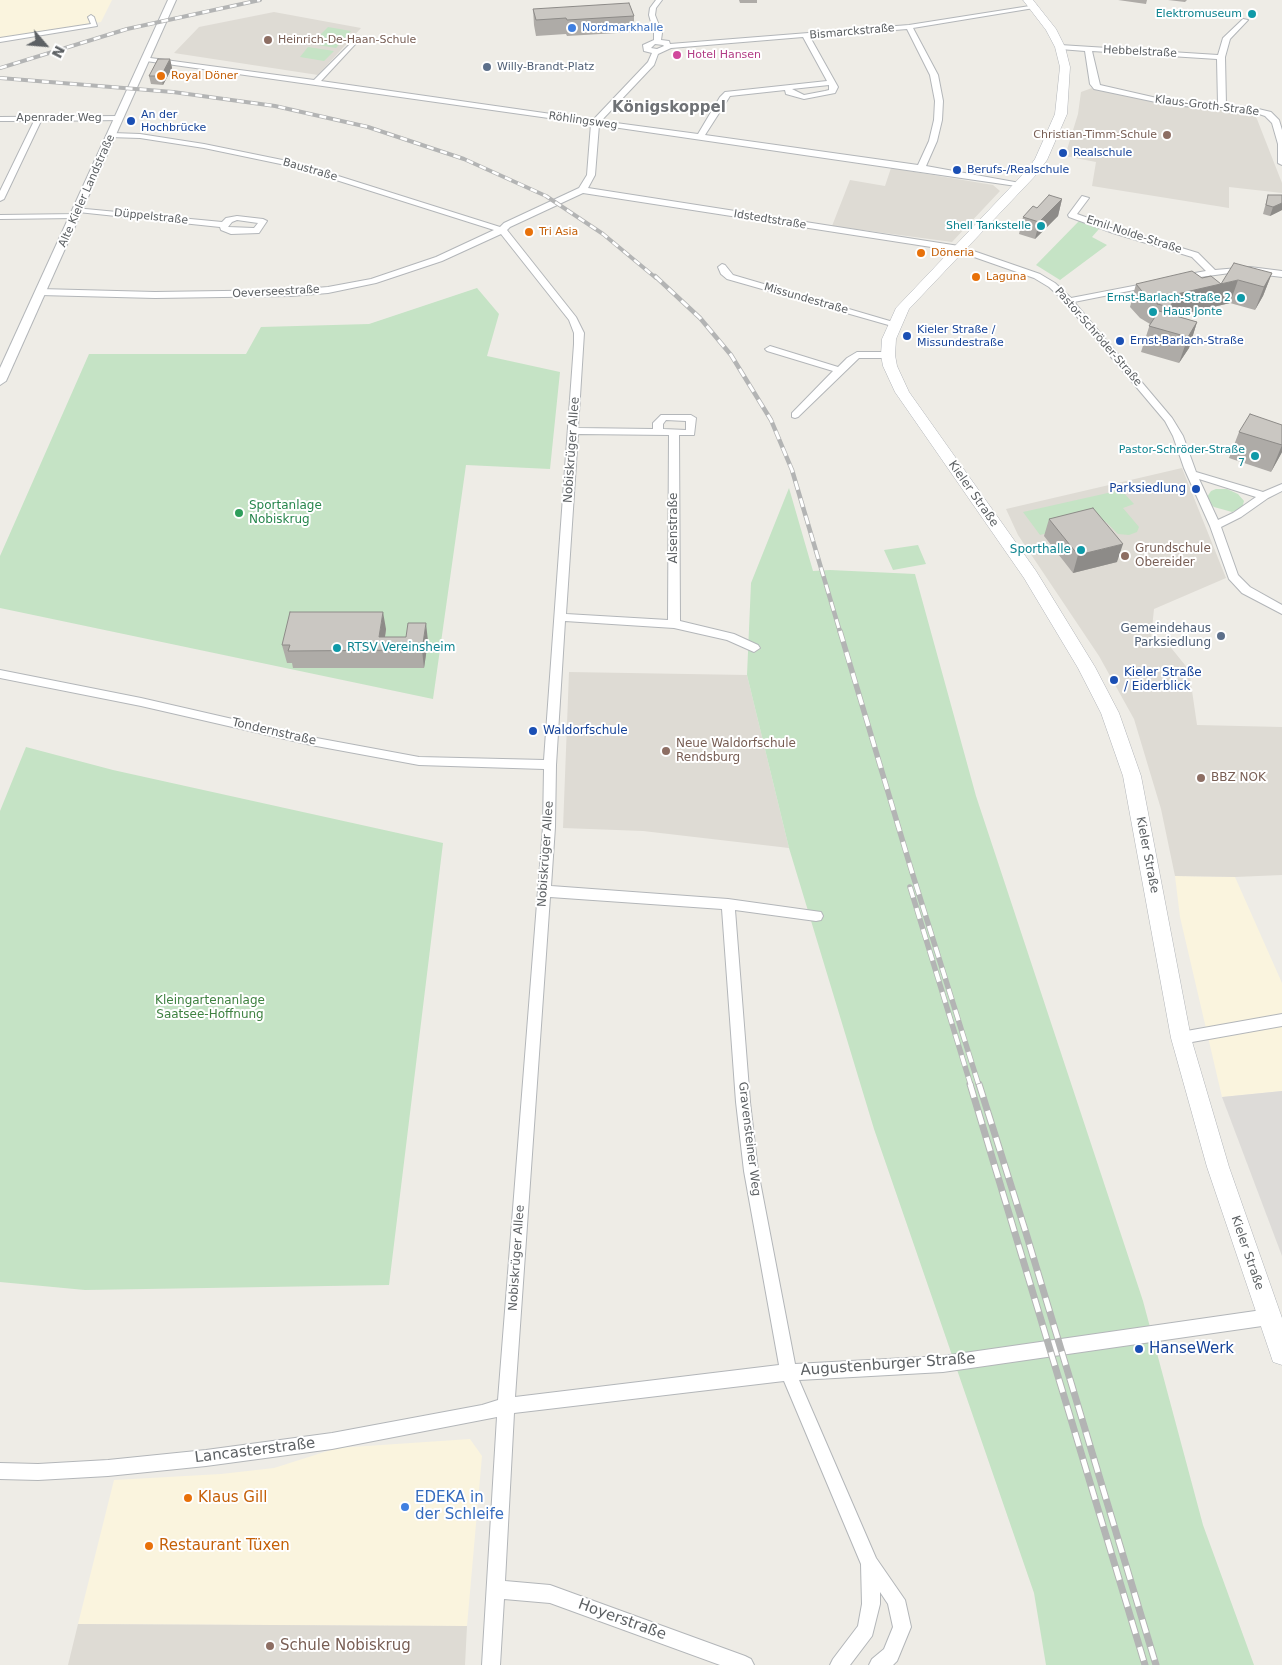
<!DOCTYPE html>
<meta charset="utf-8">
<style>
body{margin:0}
#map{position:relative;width:1282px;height:1665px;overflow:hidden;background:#eeece6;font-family:"DejaVu Sans",sans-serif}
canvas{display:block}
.north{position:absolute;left:20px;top:20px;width:50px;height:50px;-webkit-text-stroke:4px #fff;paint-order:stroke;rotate:117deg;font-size:14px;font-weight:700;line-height:20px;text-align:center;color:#5d6164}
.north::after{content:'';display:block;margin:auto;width:18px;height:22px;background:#5d6164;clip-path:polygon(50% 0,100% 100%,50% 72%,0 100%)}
</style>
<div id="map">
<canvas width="1282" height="1665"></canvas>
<div class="north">N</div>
</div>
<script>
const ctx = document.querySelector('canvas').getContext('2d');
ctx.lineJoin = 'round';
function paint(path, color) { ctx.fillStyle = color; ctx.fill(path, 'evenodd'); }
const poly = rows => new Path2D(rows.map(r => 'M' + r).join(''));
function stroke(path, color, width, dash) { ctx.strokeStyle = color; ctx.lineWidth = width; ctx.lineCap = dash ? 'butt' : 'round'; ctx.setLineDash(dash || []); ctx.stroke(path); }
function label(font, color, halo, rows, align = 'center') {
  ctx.font = font + ' "DejaVu Sans",sans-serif'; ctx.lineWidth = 4; ctx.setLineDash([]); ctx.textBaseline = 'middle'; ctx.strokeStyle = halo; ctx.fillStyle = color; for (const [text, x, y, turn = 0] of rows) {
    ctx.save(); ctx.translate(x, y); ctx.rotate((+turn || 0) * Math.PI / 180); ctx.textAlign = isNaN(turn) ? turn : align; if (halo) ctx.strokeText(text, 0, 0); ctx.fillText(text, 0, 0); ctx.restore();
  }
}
const commercial = poly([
 [0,0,112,0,101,22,0,38],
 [1175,876,1235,877,1282,983,1282,1091,1222,1097,1180,917],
 [470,1439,482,1456,467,1626,78,1624,114,1480,221,1474,274,1468,337,1448]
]);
const industrial = poly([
 [1282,1091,1282,1256,1222,1097]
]);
const education = poly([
 [274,12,361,28,318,75,174,53,199,27],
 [1092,88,1182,106,1250,111,1255,114,1282,183,1282,193,1229,187,1229,208,1092,186,1096,162,1065,156,1078,114,1081,92],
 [891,168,993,185,1000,191,952,242,832,226,850,180,885,186],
 [1182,468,1226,578,1154,609,1151,638,1168,644,1189,670,1197,725,1282,727,1282,875,1235,877,1175,876,1161,809,1134,719,1099,656,1018,535,1006,509],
 [569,672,747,675,789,848,643,831,563,828],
 [78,1624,467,1626,465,1665,68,1665]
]);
const green = poly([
 [328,27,351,31,336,48,311,44],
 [308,47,334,51,324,61,300,57],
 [1079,221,1099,229,1092,237,1107,245,1060,280,1036,265],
 [477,288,499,314,487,356,560,372,550,469,466,465,433,699,0,608,0,556,89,354,246,354,261,327,369,324],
 [789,488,813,571,830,570,915,574,976,796,1143,1301,1203,1525,1254,1665,1046,1665,1034,1593,874,1129,789,848,747,675,751,583],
 [1216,489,1227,489,1238,494,1244,501,1242,508,1232,512,1214,507,1210,504,1207,497,1211,491],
 [1121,490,1134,504,1123,508,1139,527,1137,532,1129,535,1118,534,1106,522,1095,520,1040,535,1023,512],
 [918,545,926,564,893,570,884,550],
 [26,747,113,770,443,843,389,1285,85,1290,0,1282,0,811]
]);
const minor = poly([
 [656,0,662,0,656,8,655,15,662,33,661,40,669,41,670,44,909,25,1036,5,1037,6,1034,8,913,28,938,75,943,101,942,120,937,141,926,166,1020,183,1024,185,1023,187,599,125,595,175,588,188,959,246,1040,274,1055,283,1071,298,1154,282,1154,286,1074,302,1172,418,1183,436,1196,472,1263,492,1282,484,1282,491,1268,498,1241,517,1221,527,1238,575,1250,587,1282,605,1282,614,1242,593,1229,579,1210,526,1184,468,1173,436,1165,421,1063,300,1049,287,1034,278,957,251,583,193,510,227,507,230,576,317,584,333,578,428,653,429,653,423,661,415,691,415,696,418,694,435,679,435,680,621,734,634,758,645,760,648,754,652,727,640,674,628,565,621,556,765,555,827,551,886,728,899,821,912,823,916,821,920,816,921,735,910,750,1102,758,1171,795,1364,943,1356,1269,1309,1275,1311,1277,1317,1275,1323,1269,1325,943,1372,799,1380,876,1558,905,1600,911,1627,897,1661,893,1665,869,1665,872,1659,884,1649,893,1627,888,1604,880,1592,880,1604,872,1636,850,1665,830,1665,833,1659,858,1626,862,1604,861,1564,784,1381,514,1413,505,1581,550,1585,745,1656,751,1659,754,1665,720,1665,550,1603,504,1599,500,1665,482,1665,497,1417,332,1449,206,1466,108,1476,38,1480,0,1479,0,1463,38,1464,108,1460,206,1450,332,1433,482,1405,498,1400,543,827,544,769,419,765,311,745,141,706,0,678,0,670,141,698,311,737,419,757,544,760,574,344,574,333,569,320,501,234,442,261,376,283,328,293,291,296,155,298,40,295,36,292,40,289,155,292,291,290,328,287,371,279,436,257,494,230,295,167,204,148,140,138,109,137,108,135,112,133,140,134,204,144,297,163,500,227,504,223,579,188,587,175,591,124,146,61,142,59,143,57,314,80,358,36,362,38,360,39,321,81,593,120,648,62,652,53,644,51,643,45,654,40,654,33,649,15,650,8,656,0],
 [907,29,930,75,935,101,934,120,929,141,918,165,705,135,730,96,785,90,786,94,804,99,835,93,838,87,810,37,907,29],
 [803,37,827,81,725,92,720,97,698,134,601,121,654,65,658,54,671,48,803,37],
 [655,44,663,45,664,46,657,49,651,48,655,44],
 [829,85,829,90,825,91,804,95,792,89,829,85],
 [666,420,686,421,686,430,663,429,663,424,666,420],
 [578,434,669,435,668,620,566,614,578,434],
 [1199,479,1256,497,1233,513,1218,520,1199,479],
 [550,897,722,909,736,1102,744,1171,779,1365,515,1397,550,897],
 [91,15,94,17,97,26,0,42,0,38,91,24,88,17,91,15],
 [1243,19,1248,20,1230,39,1225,57,1226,105,1250,107,1271,112,1279,120,1282,130,1282,165,1278,163,1278,144,1272,123,1265,116,1250,111,1170,105,1094,89,1090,84,1085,51,1060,49,1056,47,1060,45,1218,55,1223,38,1243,19],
 [1092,51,1217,59,1218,104,1170,101,1100,85,1092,51],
 [119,116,122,116,122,120,41,121,4,199,0,201,0,191,34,121,0,121,0,117,119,116],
 [1082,196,1089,198,1077,214,1119,229,1198,253,1215,270,1250,267,1282,271,1282,277,1250,273,1230,273,1178,280,1178,276,1206,271,1192,257,1113,233,1069,217,1068,215,1082,196],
 [75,208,222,222,226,218,237,216,263,219,267,221,259,233,231,234,221,230,220,227,78,212,74,210,75,208],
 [237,220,258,223,254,228,228,227,232,222,237,220],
 [78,214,78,218,75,218,0,219,0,215,78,214],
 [722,264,725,265,733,275,900,324,898,326,892,326,727,279,721,274,718,267,722,264],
 [770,346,838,367,847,358,857,352,888,352,893,355,888,358,859,358,798,417,795,418,792,417,792,413,833,371,767,351,765,349,770,346],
 [1282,1014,1282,1026,1181,1044,1176,1042,1174,1038,1176,1034,1181,1032,1282,1014]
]);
const tertiary = poly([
 [168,0,176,0,6,381,0,385,0,368,168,0]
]);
const secondary = poly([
 [1023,0,1033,0,1056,29,1065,47,1070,67,1067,114,1047,160,1035,176,909,309,896,339,895,355,897,366,909,392,1036,571,1095,667,1119,713,1141,776,1191,1038,1229,1167,1282,1318,1282,1365,1273,1362,1270,1353,1207,1167,1171,1038,1123,776,1101,713,1078,668,1024,578,895,392,883,366,881,355,882,339,896,308,1027,170,1035,159,1055,114,1060,67,1055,47,1046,30,1023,0]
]);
const railFar3 = poly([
 [0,68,127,29,260,0],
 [0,78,173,92,275,106,368,127,464,159,546,196,603,234,656,278]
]);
const railFar2 = poly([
 [655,276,700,318,731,355,771,420,792,470,840,632]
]);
const railFar1 = poly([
 [840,631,911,869,979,1086],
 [910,887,971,1086]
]);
const rail = poly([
 [970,1084,1145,1665],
 [979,1084,1026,1233,1156,1665]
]);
const wall = poly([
 [731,0,757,0,757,3,740,3,739,0],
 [1118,0,1147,0,1146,4],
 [1168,0,1187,0,1185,2],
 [533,9,634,16,634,32,567,36,566,34,536,36,534,25],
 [170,59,172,68,163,85,151,84,149,76],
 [1268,195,1282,195,1282,210,1270,216,1263,214],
 [1062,199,1058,216,1035,239,1019,234,1023,217,1037,208],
 [1272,273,1263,296,1255,310,1230,303,1176,316,1197,322,1189,348,1179,363,1141,352,1150,324,1140,318,1130,307,1136,284,1202,278,1221,284],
 [1282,425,1282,452,1271,472,1229,458,1239,432],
 [1049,519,1117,562,1073,573,1044,536],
 [386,629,385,637,428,641,424,668,293,668,292,663,287,663,282,645]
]);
const shadedWall = poly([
 [170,59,172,68,163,85,161,76],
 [1062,199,1058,216,1035,239,1039,222],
 [1282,203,1282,210,1270,216,1273,207],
 [1272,273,1263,296,1255,310,1264,287],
 [1238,280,1230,303,1170,317,1163,330,1170,307,1177,294],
 [1197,322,1189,348,1179,363,1188,337],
 [1282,445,1282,452,1281,454,1271,472],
 [1123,544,1117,562,1073,573,1078,555],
 [383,612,386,629,383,650,379,637],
 [426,623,428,641,424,668,422,650]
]);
const building = poly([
 [629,3,634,16,567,20,566,18,536,20,533,9,629,3],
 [158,59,170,59,161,76,149,76,158,59],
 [1049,195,1062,199,1039,222,1023,217,1033,206,1037,208,1049,195],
 [1268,195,1282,195,1282,203,1273,207,1266,205,1268,195],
 [1234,263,1272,273,1264,287,1238,280,1177,294,1170,307,1157,304,1158,301,1146,296,1136,284,1192,271,1202,278,1211,276,1221,284,1234,263],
 [1159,311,1197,322,1188,337,1149,326,1159,311],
 [1250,414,1282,425,1282,445,1239,432,1250,414],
 [1093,508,1123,544,1078,555,1049,519,1093,508],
 [290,612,383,612,379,637,406,637,408,623,426,623,422,650,288,651,290,645,282,645,290,612]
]);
const markers = [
 [1252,14,5,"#0f9aa8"],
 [572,28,5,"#3f7fe0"],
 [268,40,5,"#8d6e63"],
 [677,55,5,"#d1479c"],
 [487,67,5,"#5c6f8a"],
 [161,76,5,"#e8710a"],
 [131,121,5,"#1a4fb4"],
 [1167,135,5,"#8d6e63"],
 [1063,153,5,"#1a4fb4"],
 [957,170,5,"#1a4fb4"],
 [1041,226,5,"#0f9aa8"],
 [529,232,5,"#e8710a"],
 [921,253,5,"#e8710a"],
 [976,277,5,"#e8710a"],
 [1241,298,5,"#0f9aa8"],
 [1153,312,5,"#0f9aa8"],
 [907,336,5,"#1a4fb4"],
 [1120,341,5,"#1a4fb4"],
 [1255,456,5,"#0f9aa8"],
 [1196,489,5,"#1a4fb4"],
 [239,513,5,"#2e9e5b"],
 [1081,550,5,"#0f9aa8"],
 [1125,556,5,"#8d6e63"],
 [1221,636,5,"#5c6f8a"],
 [337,648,5,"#0f9aa8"],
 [1114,680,5,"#1a4fb4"],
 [533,731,5,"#1a4fb4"],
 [666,751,5,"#8d6e63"],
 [1201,778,5,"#8d6e63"],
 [1139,1349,5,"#1a4fb4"],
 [188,1498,5,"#e8710a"],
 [405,1507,5,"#3f7fe0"],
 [149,1546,5,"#e8710a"],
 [270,1646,5,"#8d6e63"]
];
const farCulturenames = [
 ["Elektromuseum",1242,14],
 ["Shell Tankstelle",1031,226],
 ["Ernst-Barlach-Straße 2",1231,298],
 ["Haus Jonte",1163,312,"left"],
 ["Pastor-Schröder-Straße",1245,450],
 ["7",1245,463]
];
const farShopnames = [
 ["Nordmarkhalle",582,28]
];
const farStreetnames = [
 ["Bismarckstraße",852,32,-5],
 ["Hebbelstraße",1140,52,3],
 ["Klaus-Groth-Straße",1207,106,7],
 ["Apenrader Weg",59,118],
 ["Röhlingsweg",583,121,8],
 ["Baustraße",310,170,16],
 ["Alte Kieler Landstraße",87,191,-66],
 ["Düppelstraße",151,217,6],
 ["Idstedtstraße",770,220,9],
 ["Emil-Nolde-Straße",1134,235,18],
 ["Oeverseestraße",276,292,-3],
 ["Missundestraße",806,299,16],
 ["Pastor-Schröder-Straße",1098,337,49]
];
const farEducationnames = [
 ["Heinrich-De-Haan-Schule",278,40],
 ["Christian-Timm-Schule",1157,135,"right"]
];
const farHotelnames = [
 ["Hotel Hansen",687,55]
];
const farServicenames = [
 ["Willy-Brandt-Platz",497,67]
];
const farFoodnames = [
 ["Royal Döner",171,76],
 ["Tri Asia",539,232],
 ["Döneria",931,253],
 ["Laguna",986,277]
];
const farTransitnames = [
 ["An der",141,115],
 ["Hochbrücke",141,128],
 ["Realschule",1073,153],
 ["Berufs-/Realschule",967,170],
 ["Kieler Straße /",917,330],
 ["Missundestraße",917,343],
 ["Ernst-Barlach-Straße",1130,341]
];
const streetNames = [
 ["Nobiskrüger Allee",572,450,-86],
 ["Kieler Straße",973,494,55],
 ["Alsenstraße",674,528,-90],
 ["Tondernstraße",274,732,13],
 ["Nobiskrüger Allee",546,854,-86],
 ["Kieler Straße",1147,855,79],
 ["Gravensteiner Weg",749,1139,83],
 ["Kieler Straße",1247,1253,71],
 ["Nobiskrüger Allee",517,1258,-86]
];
const transitNames = [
 ["Parksiedlung",1186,489,"right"],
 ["Kieler Straße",1124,673],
 ["/ Eiderblick",1124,687],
 ["Waldorfschule",543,731]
];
const leisureNames = [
 ["Sportanlage",249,506],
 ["Nobiskrug",249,520]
];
const educationNames = [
 ["Grundschule",1135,549],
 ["Obereider",1135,563],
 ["Neue Waldorfschule",676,744],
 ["Rendsburg",676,758],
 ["BBZ NOK",1211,778]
];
const cultureNames = [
 ["Sporthalle",1071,550],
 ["RTSV Vereinsheim",347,648,"left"]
];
const serviceNames = [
 ["Gemeindehaus",1211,629],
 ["Parksiedlung",1211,643]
];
const parkNames = [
 ["Kleingartenanlage",210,1001],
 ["Saatsee-Hoffnung",210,1015]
];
const farDistrictnames = [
 ["Königskoppel",669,108]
];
const nearTransitnames = [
 ["HanseWerk",1149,1349]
];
const nearStreetnames = [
 ["Augustenburger Straße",888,1365,-4],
 ["Lancasterstraße",255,1451,-7],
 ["Hoyerstraße",622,1620,20]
];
const nearFoodnames = [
 ["Klaus Gill",198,1498],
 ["Restaurant Tüxen",159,1546]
];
const nearShopnames = [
 ["EDEKA in",415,1498],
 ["der Schleife",415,1515]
];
const nearEducationnames = [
 ["Schule Nobiskrug",280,1646]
];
paint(commercial, '#faf4de');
paint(industrial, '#dddbd8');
paint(education, '#dedbd4');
paint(green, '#c5e3c5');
stroke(minor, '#b3b6b9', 2);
stroke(tertiary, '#b3b6b9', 2);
stroke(secondary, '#b2b5b9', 1);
paint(minor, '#fff');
paint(tertiary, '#fff');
paint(secondary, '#fff');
stroke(railFar3, '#b3b4b4', 4);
stroke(railFar2, '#b3b4b4', 4.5);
stroke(railFar1, '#b3b4b4', 5.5);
stroke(rail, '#b3b4b4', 7);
stroke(railFar3, '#fff', 2.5, [7]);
stroke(railFar2, '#fff', 3, [9]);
stroke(railFar1, '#fff', 4, [11]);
stroke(rail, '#fff', 5, [14]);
paint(wall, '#aeaba7');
paint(shadedWall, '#8d8b88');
paint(building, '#cac7c2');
stroke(building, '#8d8b88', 1);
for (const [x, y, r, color] of markers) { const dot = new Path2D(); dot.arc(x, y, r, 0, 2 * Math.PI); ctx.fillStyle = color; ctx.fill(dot); stroke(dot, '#fff', 2); }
label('11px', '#0d838f', '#fff', farCulturenames, 'right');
label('11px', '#366cbe', '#fff', farShopnames, 'left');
label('11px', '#5d6164', '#fff', farStreetnames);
label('11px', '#785e54', '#fff', farEducationnames, 'left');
label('11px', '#b23c85', '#fff', farHotelnames, 'left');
label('11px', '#4e5e75', '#fff', farServicenames, 'left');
label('11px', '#c56008', '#fff', farFoodnames, 'left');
label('11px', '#164399', '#fff', farTransitnames, 'left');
label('12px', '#5d6164', '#fff', streetNames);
label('12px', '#164399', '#fff', transitNames, 'left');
label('12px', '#27864d', '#fff', leisureNames, 'left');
label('12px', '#785e54', '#fff', educationNames, 'left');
label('12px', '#0d838f', '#fff', cultureNames, 'right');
label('12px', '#4e5e75', '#fff', serviceNames, 'right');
label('12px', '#3f8241', '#fff', parkNames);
label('bold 15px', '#6f7276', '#fff', farDistrictnames);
label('15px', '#164399', '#fff', nearTransitnames, 'left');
label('15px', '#5d6164', '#fff', nearStreetnames);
label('15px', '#c56008', '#fff', nearFoodnames, 'left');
label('15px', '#366cbe', '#fff', nearShopnames, 'left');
label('15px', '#785e54', '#fff', nearEducationnames, 'left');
</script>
